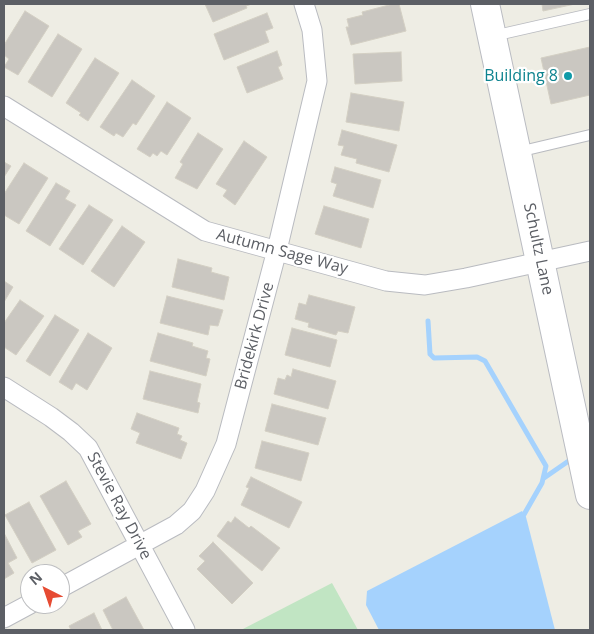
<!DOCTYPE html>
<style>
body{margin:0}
#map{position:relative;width:594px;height:634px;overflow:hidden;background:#eeede4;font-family:"Open Sans",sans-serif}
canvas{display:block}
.frame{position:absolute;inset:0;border:5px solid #5c5f65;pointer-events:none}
.north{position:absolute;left:20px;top:564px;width:50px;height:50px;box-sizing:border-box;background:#fff;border:1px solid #bebfc1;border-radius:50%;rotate:319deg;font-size:14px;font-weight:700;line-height:20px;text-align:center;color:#5c5f65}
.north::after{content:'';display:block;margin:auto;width:18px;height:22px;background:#e64b33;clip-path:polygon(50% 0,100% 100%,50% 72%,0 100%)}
</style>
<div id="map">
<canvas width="594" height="634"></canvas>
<div class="frame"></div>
<div class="north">N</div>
</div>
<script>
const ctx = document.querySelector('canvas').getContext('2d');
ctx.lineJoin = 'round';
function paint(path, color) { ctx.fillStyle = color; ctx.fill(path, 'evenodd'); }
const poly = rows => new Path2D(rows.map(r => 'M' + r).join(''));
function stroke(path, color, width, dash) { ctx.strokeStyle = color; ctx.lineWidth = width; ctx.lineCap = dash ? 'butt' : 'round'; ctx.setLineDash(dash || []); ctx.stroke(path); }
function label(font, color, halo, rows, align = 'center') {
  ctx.font = font + ' "Open Sans",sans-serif'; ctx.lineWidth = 4.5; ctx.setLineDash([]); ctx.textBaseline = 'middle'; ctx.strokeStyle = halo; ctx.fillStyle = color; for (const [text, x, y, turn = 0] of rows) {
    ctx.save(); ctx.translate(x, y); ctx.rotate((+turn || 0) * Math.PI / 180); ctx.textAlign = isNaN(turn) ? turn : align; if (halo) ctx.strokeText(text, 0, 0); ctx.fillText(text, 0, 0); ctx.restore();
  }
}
const green = poly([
 [332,583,358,630,241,630]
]);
const water = poly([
 [522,511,526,517,555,630,379,630,366,605,367,591]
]);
const stream = poly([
 [428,321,430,354,434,358,477,357,485,361,546,466,542,483,522,518],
 [544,478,570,460]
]);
const building = poly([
 [205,4,252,4,246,6,247,8,213,22,205,4],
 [393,4,399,4,406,31,351,45,346,27,349,27,347,19,363,15,362,12,393,4],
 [542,4,575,4,543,11,542,4],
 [25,11,49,26,18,75,4,67,9,59,4,55,4,45,25,11],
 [267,13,273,28,265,31,269,42,224,60,214,34,267,13],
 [58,34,82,49,52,97,28,82,58,34],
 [590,47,590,95,551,104,541,58,590,47],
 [277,51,282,65,278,67,283,79,247,93,237,67,277,51],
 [401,52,402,81,355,84,353,54,401,52],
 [95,58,119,73,88,121,79,115,81,113,66,103,95,58],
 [132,80,155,96,136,125,133,123,123,137,116,133,114,136,100,127,132,80],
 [351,93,404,102,399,131,346,122,351,93],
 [167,102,191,118,167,155,161,151,157,156,153,153,150,157,137,149,167,102],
 [342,130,397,145,389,172,356,163,357,159,341,155,344,146,338,145,342,130],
 [198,133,223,149,197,189,175,178,183,164,180,162,198,133],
 [244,141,267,157,235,205,223,196,227,190,216,184,244,141],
 [4,162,11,166,4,177,4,162],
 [24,163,48,178,19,224,4,215,4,194,24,163],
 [335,167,381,180,373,208,333,196,337,184,331,182,335,167],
 [56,183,70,191,65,199,76,205,50,246,26,231,56,183],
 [89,205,113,220,83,265,59,249,89,205],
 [324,206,369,219,361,248,315,234,324,206],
 [122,226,145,242,114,287,91,271,122,226],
 [178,259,212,268,211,272,229,277,224,300,172,287,178,259],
 [4,281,13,287,4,302,4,281],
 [309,295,355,307,348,333,338,331,336,335,308,327,309,323,295,319,299,303,306,305,309,295],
 [167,296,223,310,218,326,210,325,208,335,160,323,167,296],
 [20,300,44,316,16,355,4,347,4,323,20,300],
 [55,315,79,330,50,376,26,361,55,315],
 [292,328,337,340,330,367,285,355,292,328],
 [88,333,112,348,87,390,76,383,72,390,59,382,88,333],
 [158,333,193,343,192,346,208,351,206,358,210,359,206,376,150,361,158,333],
 [293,369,336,381,328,409,274,394,278,378,285,380,287,375,291,377,293,369],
 [150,371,201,384,197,402,200,403,198,413,143,399,150,371],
 [272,404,326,418,318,445,265,431,272,404],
 [137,413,179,428,177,434,182,436,180,440,187,443,181,459,136,443,140,433,131,429,137,413],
 [262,441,309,453,301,481,255,468,262,441],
 [251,477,302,502,289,528,241,505,249,488,246,487,251,477],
 [66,481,91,524,78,531,82,537,68,545,40,496,66,481],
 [29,502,56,550,32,563,5,515,29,502],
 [235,517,249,528,251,526,280,548,262,571,217,536,228,521,231,523,235,517],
 [4,533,17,558,8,563,14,573,4,579,4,533],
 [213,542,253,583,232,604,197,569,205,561,199,556,213,542],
 [126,597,144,630,113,630,103,610,126,597],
 [94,613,102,630,71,630,69,626,94,613]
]);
const lane = poly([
 [493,36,590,14],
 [518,152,590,135]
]);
const street = poly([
 [4,106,205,231,386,281,425,285,466,278,590,251],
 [4,387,51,417,71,432,88,448,185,630],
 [60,588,176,525,192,511,205,491,226,444,277,250,317,81,312,30,304,4],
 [4,618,30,604]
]);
const secondary = poly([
 [485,4,590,495]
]);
const markers = [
 [568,76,5,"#0f9aa8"]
];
const cultureNames = [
 ["Building 8",558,76]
];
const streetNames = [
 ["Schultz Lane",538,249,78],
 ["Autumn Sage Way",282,252,15],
 ["Bridekirk Drive",255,336,-75],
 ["Stevie Ray Drive",119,506,62]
];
paint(green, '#c1e5c3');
paint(water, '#a5d2fd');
stroke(stream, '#a5d2fd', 5);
paint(building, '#cac7c1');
stroke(building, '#d3cfc3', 1);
stroke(lane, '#b9bbc0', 12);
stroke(street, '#b9bbc0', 21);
stroke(secondary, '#babcc2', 30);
stroke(lane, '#fff', 10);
stroke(street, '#fff', 19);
stroke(secondary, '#fff', 28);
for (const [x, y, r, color] of markers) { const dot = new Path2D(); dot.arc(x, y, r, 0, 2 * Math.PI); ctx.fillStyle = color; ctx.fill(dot); stroke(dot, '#fff', 2); }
label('16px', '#0d838f', '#fff', cultureNames, 'right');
label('16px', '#5c5f65', '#fff', streetNames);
</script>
